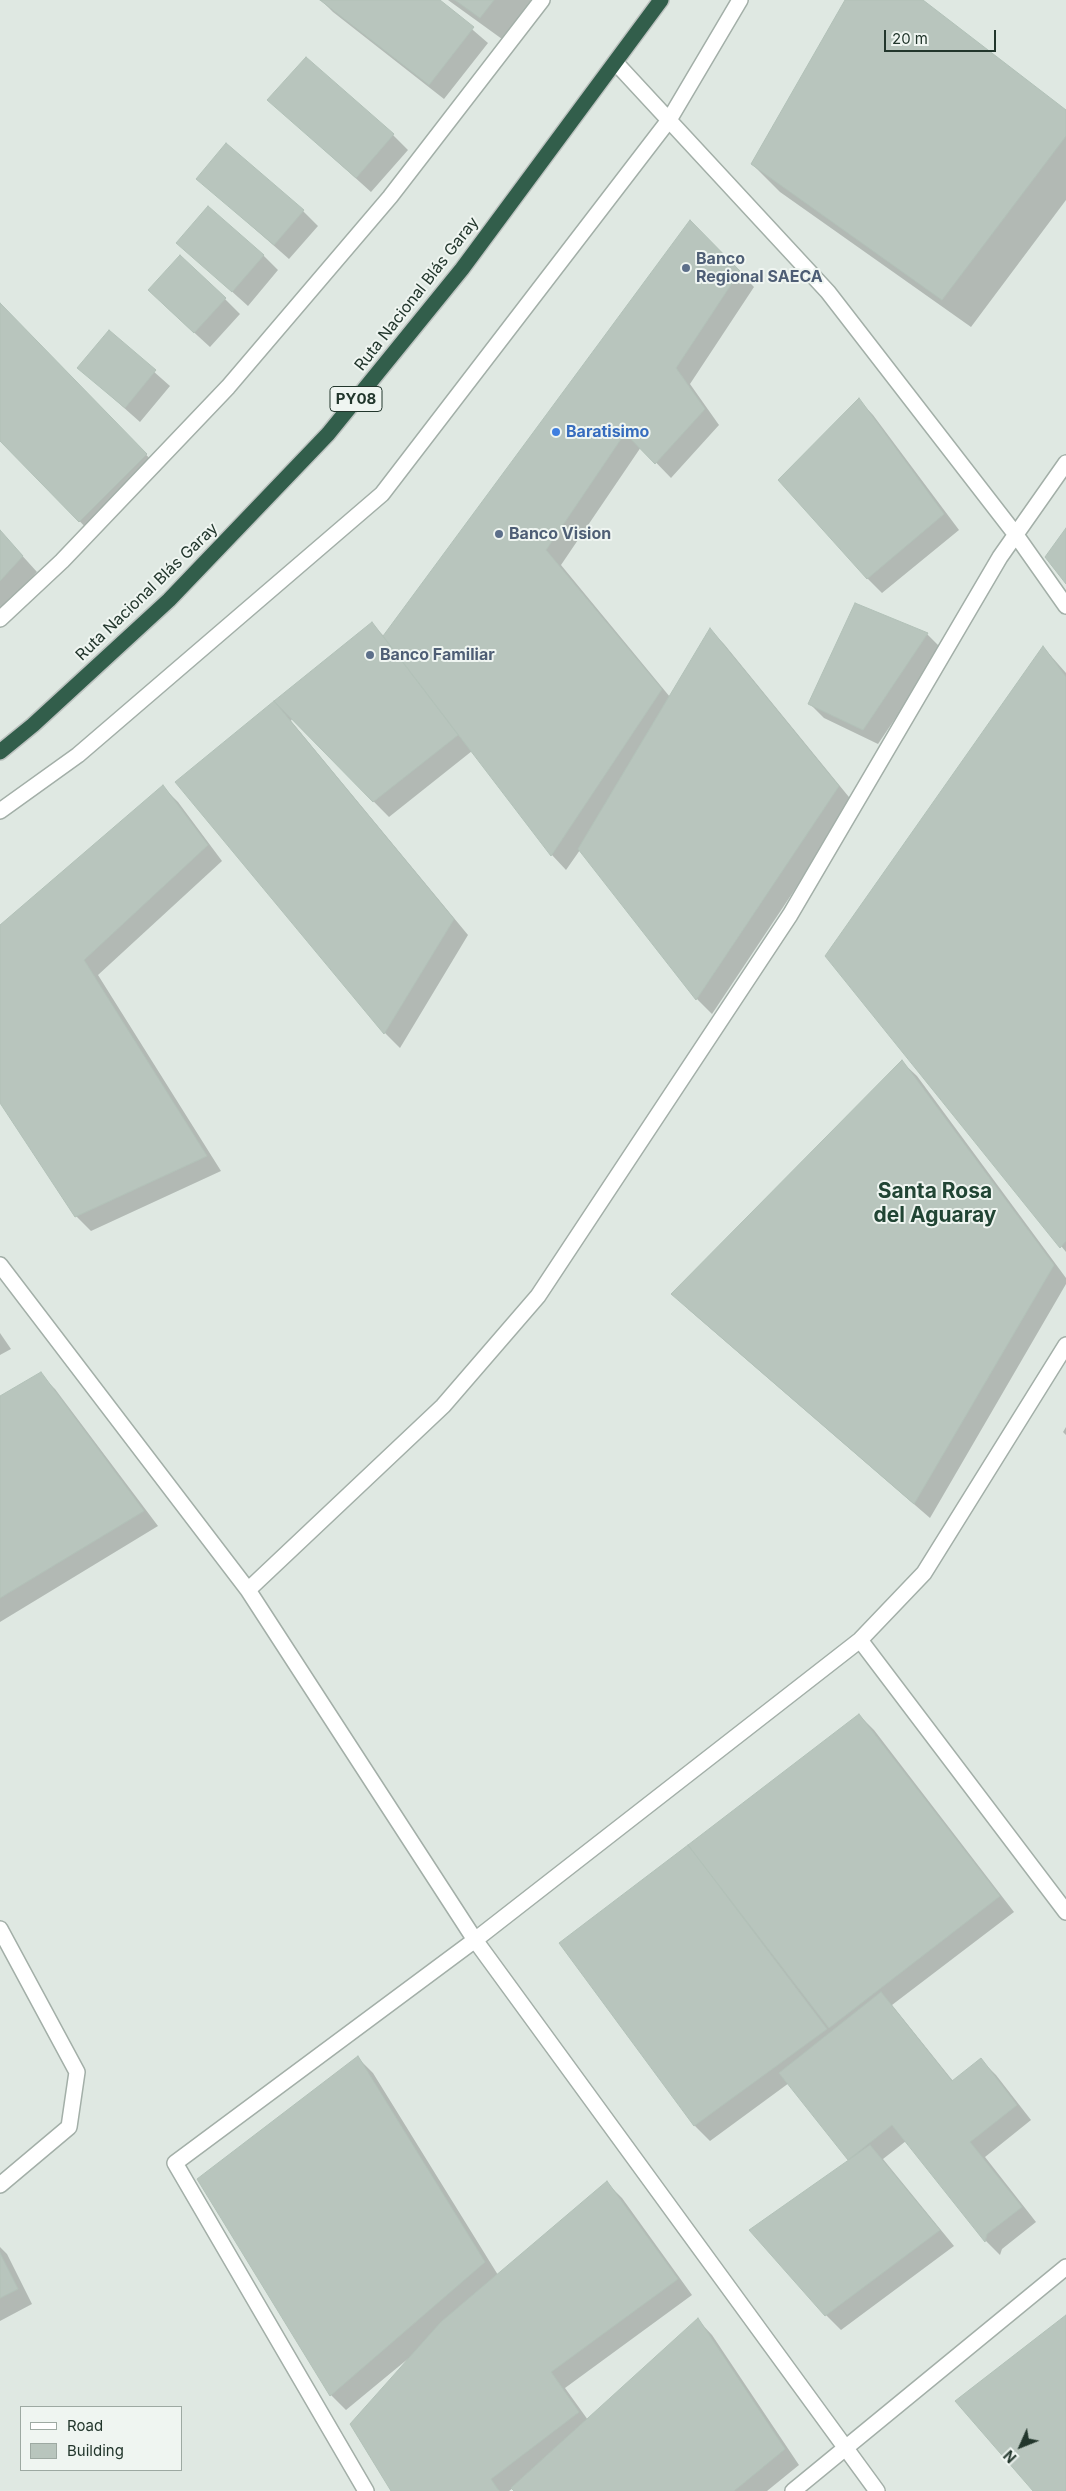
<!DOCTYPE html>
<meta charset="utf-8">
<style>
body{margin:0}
#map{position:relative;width:1066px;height:2491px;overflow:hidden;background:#dfe8e2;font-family:Inter,sans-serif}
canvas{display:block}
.legend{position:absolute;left:20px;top:2406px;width:162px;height:65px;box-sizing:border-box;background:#eff5f1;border:1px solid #9da9a2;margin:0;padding:6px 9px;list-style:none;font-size:15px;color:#22362c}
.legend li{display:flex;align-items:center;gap:10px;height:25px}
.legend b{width:25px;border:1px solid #9da9a2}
.north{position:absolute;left:996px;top:2421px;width:50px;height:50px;-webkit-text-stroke:4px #eff5f1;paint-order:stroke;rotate:226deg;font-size:14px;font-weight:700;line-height:20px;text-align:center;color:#22362c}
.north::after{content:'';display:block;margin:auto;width:18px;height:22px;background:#22362c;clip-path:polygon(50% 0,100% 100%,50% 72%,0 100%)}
.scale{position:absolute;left:884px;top:30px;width:112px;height:22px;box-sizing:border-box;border:2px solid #22362c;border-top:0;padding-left:6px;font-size:15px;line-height:18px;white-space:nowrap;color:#22362c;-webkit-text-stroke:4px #eff5f1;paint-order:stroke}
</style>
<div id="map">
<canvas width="1066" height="2491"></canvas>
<ul class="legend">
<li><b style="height:6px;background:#fff"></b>Road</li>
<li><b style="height:14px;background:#b8c5bd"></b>Building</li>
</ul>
<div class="north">N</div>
<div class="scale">20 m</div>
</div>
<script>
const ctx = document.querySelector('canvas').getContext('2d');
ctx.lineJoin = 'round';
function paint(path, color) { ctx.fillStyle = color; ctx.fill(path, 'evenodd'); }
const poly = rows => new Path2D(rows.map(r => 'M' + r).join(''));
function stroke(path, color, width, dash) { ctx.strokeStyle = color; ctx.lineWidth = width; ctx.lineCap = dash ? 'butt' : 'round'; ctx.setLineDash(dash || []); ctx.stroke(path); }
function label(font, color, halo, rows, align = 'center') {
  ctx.font = font + ' Inter,sans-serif'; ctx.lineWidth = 4; ctx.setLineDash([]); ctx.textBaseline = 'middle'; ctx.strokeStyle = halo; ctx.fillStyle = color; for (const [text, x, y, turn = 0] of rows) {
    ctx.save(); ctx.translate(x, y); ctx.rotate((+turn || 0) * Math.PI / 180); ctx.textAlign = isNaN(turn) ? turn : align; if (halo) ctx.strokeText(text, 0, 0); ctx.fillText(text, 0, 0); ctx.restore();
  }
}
const shadow = poly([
 [321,0,438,0,488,43,444,99,333,12],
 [448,0,533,0,502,39],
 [847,0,921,0,1066,112,1066,200,971,327,780,192,752,164],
 [269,100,393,135,408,150,371,192],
 [198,179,303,211,318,226,289,259],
 [705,237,754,287,690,384,719,425,671,478,641,447,561,565,670,697,710,630,724,644,853,802,712,1014,697,999,580,850,566,870,552,855,472,751,389,817,292,719,291,721,468,935,400,1048,385,1033,177,782,371,624,385,637],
 [178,243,263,255,278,270,248,306],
 [225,299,240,314,210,347,164,305],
 [0,305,161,470,94,536,0,439],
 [109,332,170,386,140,422,79,368],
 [859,400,873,415,959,530,882,593,867,578],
 [0,531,37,572,0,612],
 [927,634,942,649,878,744,824,718,809,703],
 [1044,648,1066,673,1066,1252,827,956],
 [163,787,178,802,222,861,98,975,221,1171,91,1231,76,1216,0,1101,0,927],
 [902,1062,917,1076,1066,1278,1066,1284,930,1518,688,1309],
 [0,1333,11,1349,0,1355],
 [40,1374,55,1389,158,1526,0,1622,0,1397],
 [1066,1427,1066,1435,1063,1432],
 [859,1715,874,1730,1014,1912,892,2005,953,2081,981,2060,996,2075,1031,2120,985,2157,1036,2222,1002,2249,1000,2255,986,2241,906,2141,883,2159,954,2246,841,2330,826,2315,850,2160,789,2083,710,2141,695,2126,561,1943],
 [358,2058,373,2073,498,2275,607,2183,622,2198,692,2295,565,2388,588,2420,698,2320,712,2335,799,2465,767,2491,515,2491,513,2488,509,2491,393,2491,415,2353,346,2410,331,2395,199,2179],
 [0,2247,7,2254,32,2304,0,2321]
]);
const building = poly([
 [320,0,440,0,474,27,429,85,320,0],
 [455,0,494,0,480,18,455,0],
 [845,0,923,0,1066,110,1066,136,942,300,751,164,845,0],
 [306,57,394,134,356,178,267,100,306,57],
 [226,143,304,210,274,245,196,179,226,143],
 [208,206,264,255,232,292,176,243,208,206],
 [690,220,740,271,676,368,705,409,655,464,625,433,546,550,662,689,551,856,383,636,690,220],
 [180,255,226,298,194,333,148,290,180,255],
 [0,303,147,454,79,522,0,441,0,303],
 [109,330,156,370,125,408,77,368,109,330],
 [859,398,944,514,867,579,778,480,859,398],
 [1066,528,1066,584,1045,557,1066,528],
 [0,530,23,556,0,581,0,530],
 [855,603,928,633,863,730,808,704,855,603],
 [372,622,458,735,373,802,274,701,372,622],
 [710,628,839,786,696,1000,578,849,710,628],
 [1043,646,1066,677,1066,1241,1060,1248,825,956,1043,646],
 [274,701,454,919,384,1034,175,782,274,701],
 [163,785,208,845,84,960,207,1156,75,1217,0,1103,0,925,163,785],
 [902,1060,1054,1265,914,1504,671,1294,902,1060],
 [41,1372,144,1511,0,1598,0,1396,41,1372],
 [859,1714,1000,1896,829,2028,688,1845,859,1714],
 [688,1845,827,2029,694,2126,559,1943,688,1845],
 [881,1992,952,2081,981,2058,1017,2105,970,2142,1022,2207,987,2234,985,2242,892,2125,848,2160,779,2073,881,1992],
 [358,2056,485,2262,330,2396,197,2179,358,2056],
 [870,2145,940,2230,825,2316,749,2230,870,2145],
 [607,2181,678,2279,551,2372,579,2412,491,2479,499,2491,391,2491,350,2424,441,2322,607,2181],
 [0,2253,18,2289,0,2298,0,2253],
 [1066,2315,1066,2491,1033,2491,955,2401,1066,2315],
 [698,2318,785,2449,734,2491,514,2491,511,2488,698,2318]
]);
const lane = poly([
 [0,1929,77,2072,69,2127,0,2185]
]);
const street = poly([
 [616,63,828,292,1016,535,1066,606],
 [0,619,62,561,228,387,390,197,542,0],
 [0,811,78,755,382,494,669,120,740,0],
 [0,1265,248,1590,475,1940,877,2491],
 [248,1590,443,1406,538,1296,790,915,1000,557,1066,463],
 [860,1640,1066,1912],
 [366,2491,175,2163,475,1940,860,1640,924,1573,1066,1345],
 [793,2491,1066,2267]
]);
const highway = poly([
 [0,752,33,725,169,600,328,434,462,269,661,0]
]);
const markers = [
 [686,268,5,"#5c6f8a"],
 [556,432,5,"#3f7fe0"],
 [499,534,5,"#5c6f8a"],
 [370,655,5,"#5c6f8a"]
];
const shields = [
 [356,399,52]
];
const shieldNames = [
 ["PY08",356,399]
];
const serviceNames = [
 ["Banco",696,259],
 ["Regional SAECA",696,277],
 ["Banco Vision",509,534],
 ["Banco Familiar",380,655]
];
const streetNames = [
 ["Ruta Nacional Blás Garay",417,294,-52],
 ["Ruta Nacional Blás Garay",147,592,-44]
];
const shopNames = [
 ["Baratisimo",566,432]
];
const districtNames = [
 ["Santa Rosa",935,1192],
 ["del Aguaray",935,1216]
];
paint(shadow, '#0003');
paint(building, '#b8c5bd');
stroke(building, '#b2c1b8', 1);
stroke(lane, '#a3afa8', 18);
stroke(street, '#a3afa8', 18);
stroke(highway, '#bdc3c0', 18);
stroke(lane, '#fff', 15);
stroke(street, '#fff', 15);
stroke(highway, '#325e4b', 15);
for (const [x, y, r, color] of markers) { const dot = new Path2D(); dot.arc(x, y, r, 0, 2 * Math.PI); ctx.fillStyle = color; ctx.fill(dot); stroke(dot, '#eff5f1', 2); }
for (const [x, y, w] of shields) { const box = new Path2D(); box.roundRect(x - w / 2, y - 12.5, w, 25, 4); ctx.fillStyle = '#eff5f1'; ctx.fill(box); stroke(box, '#22362c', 1); }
label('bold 15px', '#22362c', null, shieldNames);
label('bold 16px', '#4e5e75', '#eff5f1', serviceNames, 'left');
label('16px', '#22362c', '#eff5f1', streetNames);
label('bold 16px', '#366cbe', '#eff5f1', shopNames, 'left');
label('bold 21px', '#214534', '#eff5f1', districtNames);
</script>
